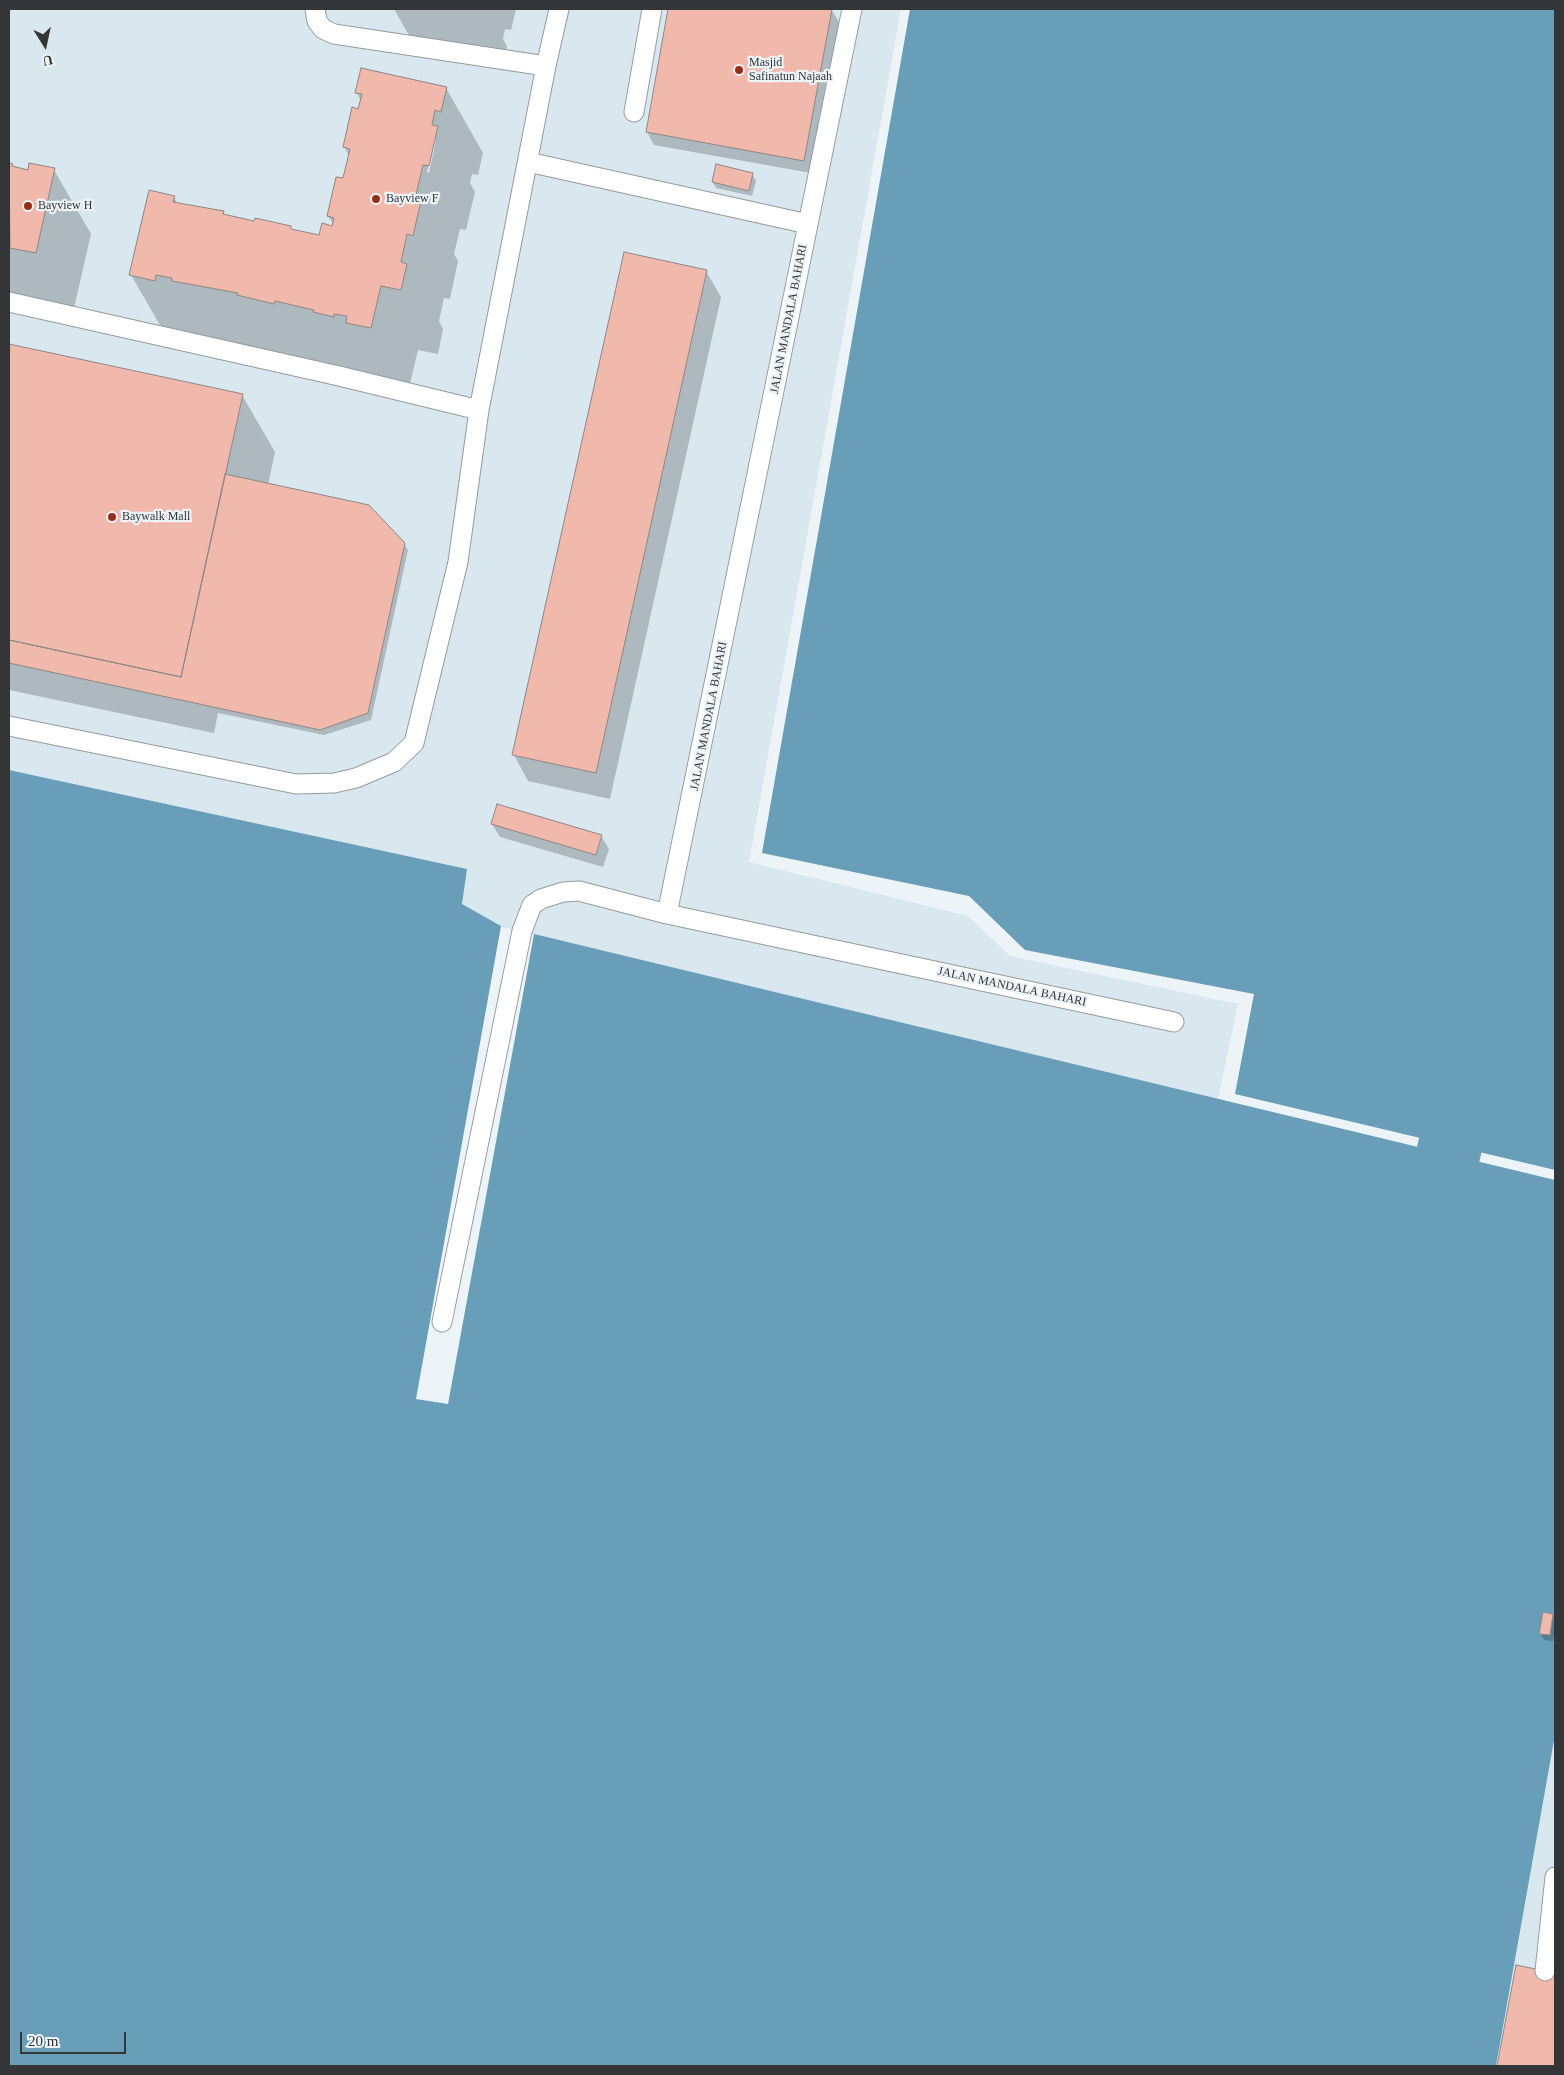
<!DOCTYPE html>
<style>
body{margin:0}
#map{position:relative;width:1564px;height:2075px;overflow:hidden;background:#edf4f8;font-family:Georgia,serif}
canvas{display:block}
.frame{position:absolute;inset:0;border:10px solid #333537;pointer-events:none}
.north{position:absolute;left:20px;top:20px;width:50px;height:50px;-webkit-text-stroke:4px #edf4f8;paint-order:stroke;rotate:170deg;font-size:14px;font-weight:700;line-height:20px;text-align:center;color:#333537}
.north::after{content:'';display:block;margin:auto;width:18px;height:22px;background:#333537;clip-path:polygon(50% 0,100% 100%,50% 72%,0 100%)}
.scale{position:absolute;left:20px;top:2032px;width:106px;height:22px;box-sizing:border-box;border:2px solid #333537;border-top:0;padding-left:6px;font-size:15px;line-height:18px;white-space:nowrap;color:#333537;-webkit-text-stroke:4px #edf4f8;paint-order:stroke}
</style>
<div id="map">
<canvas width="1564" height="2075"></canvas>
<div class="frame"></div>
<div class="north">U</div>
<div class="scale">20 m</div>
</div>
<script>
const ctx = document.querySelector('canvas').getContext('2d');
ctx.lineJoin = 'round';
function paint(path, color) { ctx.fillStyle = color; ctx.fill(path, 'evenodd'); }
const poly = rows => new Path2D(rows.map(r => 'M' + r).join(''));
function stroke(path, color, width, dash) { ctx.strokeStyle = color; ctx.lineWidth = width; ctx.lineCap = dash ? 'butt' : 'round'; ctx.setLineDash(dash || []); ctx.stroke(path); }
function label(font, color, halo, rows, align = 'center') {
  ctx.font = font + ' Georgia,serif'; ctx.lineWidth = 4.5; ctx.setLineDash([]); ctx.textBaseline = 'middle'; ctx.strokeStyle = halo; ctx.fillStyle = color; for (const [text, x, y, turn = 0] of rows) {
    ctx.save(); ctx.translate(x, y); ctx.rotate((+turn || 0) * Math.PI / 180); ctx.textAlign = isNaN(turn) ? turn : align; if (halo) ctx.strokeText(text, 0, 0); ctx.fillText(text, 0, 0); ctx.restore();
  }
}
const built = poly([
 [9,9,901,9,749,862,968,916,1010,956,1238,1004,1218,1099,501,926,462,904,467,869,9,770],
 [1555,1737,1555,2066,1496,2066]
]);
const water = poly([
 [910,9,1555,9,1555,1170,1235,1094,1254,994,1025,950,969,896,762,853],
 [9,770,467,869,462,904,501,926,1555,1180,1555,1735,1496,2066,9,2066]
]);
const pier = poly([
 [501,926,534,934,448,1404,416,1399]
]);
const shadow = poly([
 [394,9,516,9,511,30,505,29,503,39,507,46,502,69,418,51],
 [669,9,831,9,839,22,811,173,654,145,647,132],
 [446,88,483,153,478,175,472,174,470,183,475,192,466,230,460,229,454,254,458,261,450,299,444,298,439,321,443,329,438,354,418,350,408,392,168,339,131,275,174,197,178,205,223,212,225,215,255,222,291,227,293,231,320,236,334,225,328,216,344,180,349,156,344,147,361,101,357,93],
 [434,140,436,140,429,173,427,172],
 [9,166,29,171,54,170,91,234,72,317,9,300],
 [752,174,756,181,752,196,716,188,713,182],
 [706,271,721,297,610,799,528,781,514,755],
 [9,345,242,395,275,452,268,485,404,543,408,550,371,720,324,735,218,713,214,733,9,690],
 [492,824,601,836,609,849,603,867,500,837],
 [1553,1615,1555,1626,1553,1641,1544,1640,1540,1633],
 [1517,1966,1555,1974,1555,2066,1498,2066]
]);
const river = poly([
 [1448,1155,1470,1059]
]);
const building = poly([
 [668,9,832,9,804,161,646,132,668,9],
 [361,68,447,87,441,112,435,110,432,125,438,126,429,166,423,165,416,195,422,196,413,236,407,234,401,262,407,264,401,290,381,286,371,328,346,323,347,316,334,314,334,317,313,312,314,310,275,301,274,304,237,295,238,293,172,281,172,278,156,275,155,281,129,275,149,190,175,196,173,202,224,211,223,214,254,221,255,218,291,226,291,229,319,235,322,223,332,226,334,218,327,216,336,177,343,178,350,149,343,147,352,107,358,109,362,94,355,93,361,68],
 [9,163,13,164,12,166,28,170,29,163,55,168,36,253,10,248,9,163],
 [716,164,753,173,749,191,712,182,716,164],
 [624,252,707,270,596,773,512,755,624,252],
 [9,344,243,394,181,677,9,640,9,344],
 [225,474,369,505,405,543,368,713,320,730,9,663,9,640,181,677,225,474],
 [497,804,602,835,596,855,491,824,497,804],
 [1543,1612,1553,1614,1550,1635,1539,1634,1543,1612],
 [1516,1965,1555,1973,1555,2066,1497,2066,1516,1965]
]);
const lane = poly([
 [315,9,317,21,323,29,334,34,546,66],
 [634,112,652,9],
 [528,162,808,224],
 [9,302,339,376,479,410],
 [9,726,296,784,334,783,356,778,394,762,414,743,458,562,479,410,546,66,559,9],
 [667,914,852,9],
 [442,1322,522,931,532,905,541,899,563,892,579,891,667,914,1174,1022],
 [1545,1971,1555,1877]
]);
const markers = [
 [739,70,5,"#972e19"],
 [376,199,5,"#972e19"],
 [28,206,5,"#972e19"],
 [112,517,5,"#972e19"]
];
const poiNames = [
 ["Masjid",749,63],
 ["Safinatun Najaah",749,77],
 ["Bayview F",386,199],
 ["Bayview H",38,206],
 ["Baywalk Mall",122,517]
];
const streetNames = [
 ["JALAN MANDALA BAHARI",789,319,-79],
 ["JALAN MANDALA BAHARI",709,716,-79],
 ["JALAN MANDALA BAHARI",1012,987,12]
];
paint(built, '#d9e7ef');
paint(water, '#689eb7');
paint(pier, '#edf4f8');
paint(shadow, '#0003');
stroke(river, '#689eb7', 64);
paint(building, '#f1b9ac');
stroke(building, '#8e8785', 1);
stroke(lane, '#959b9f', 21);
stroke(lane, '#fff', 19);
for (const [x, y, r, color] of markers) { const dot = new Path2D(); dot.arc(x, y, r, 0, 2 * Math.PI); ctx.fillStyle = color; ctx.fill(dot); stroke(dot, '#edf4f8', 2); }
label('12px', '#333537', '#edf4f8', poiNames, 'left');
label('12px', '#333537', '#edf4f8', streetNames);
</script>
